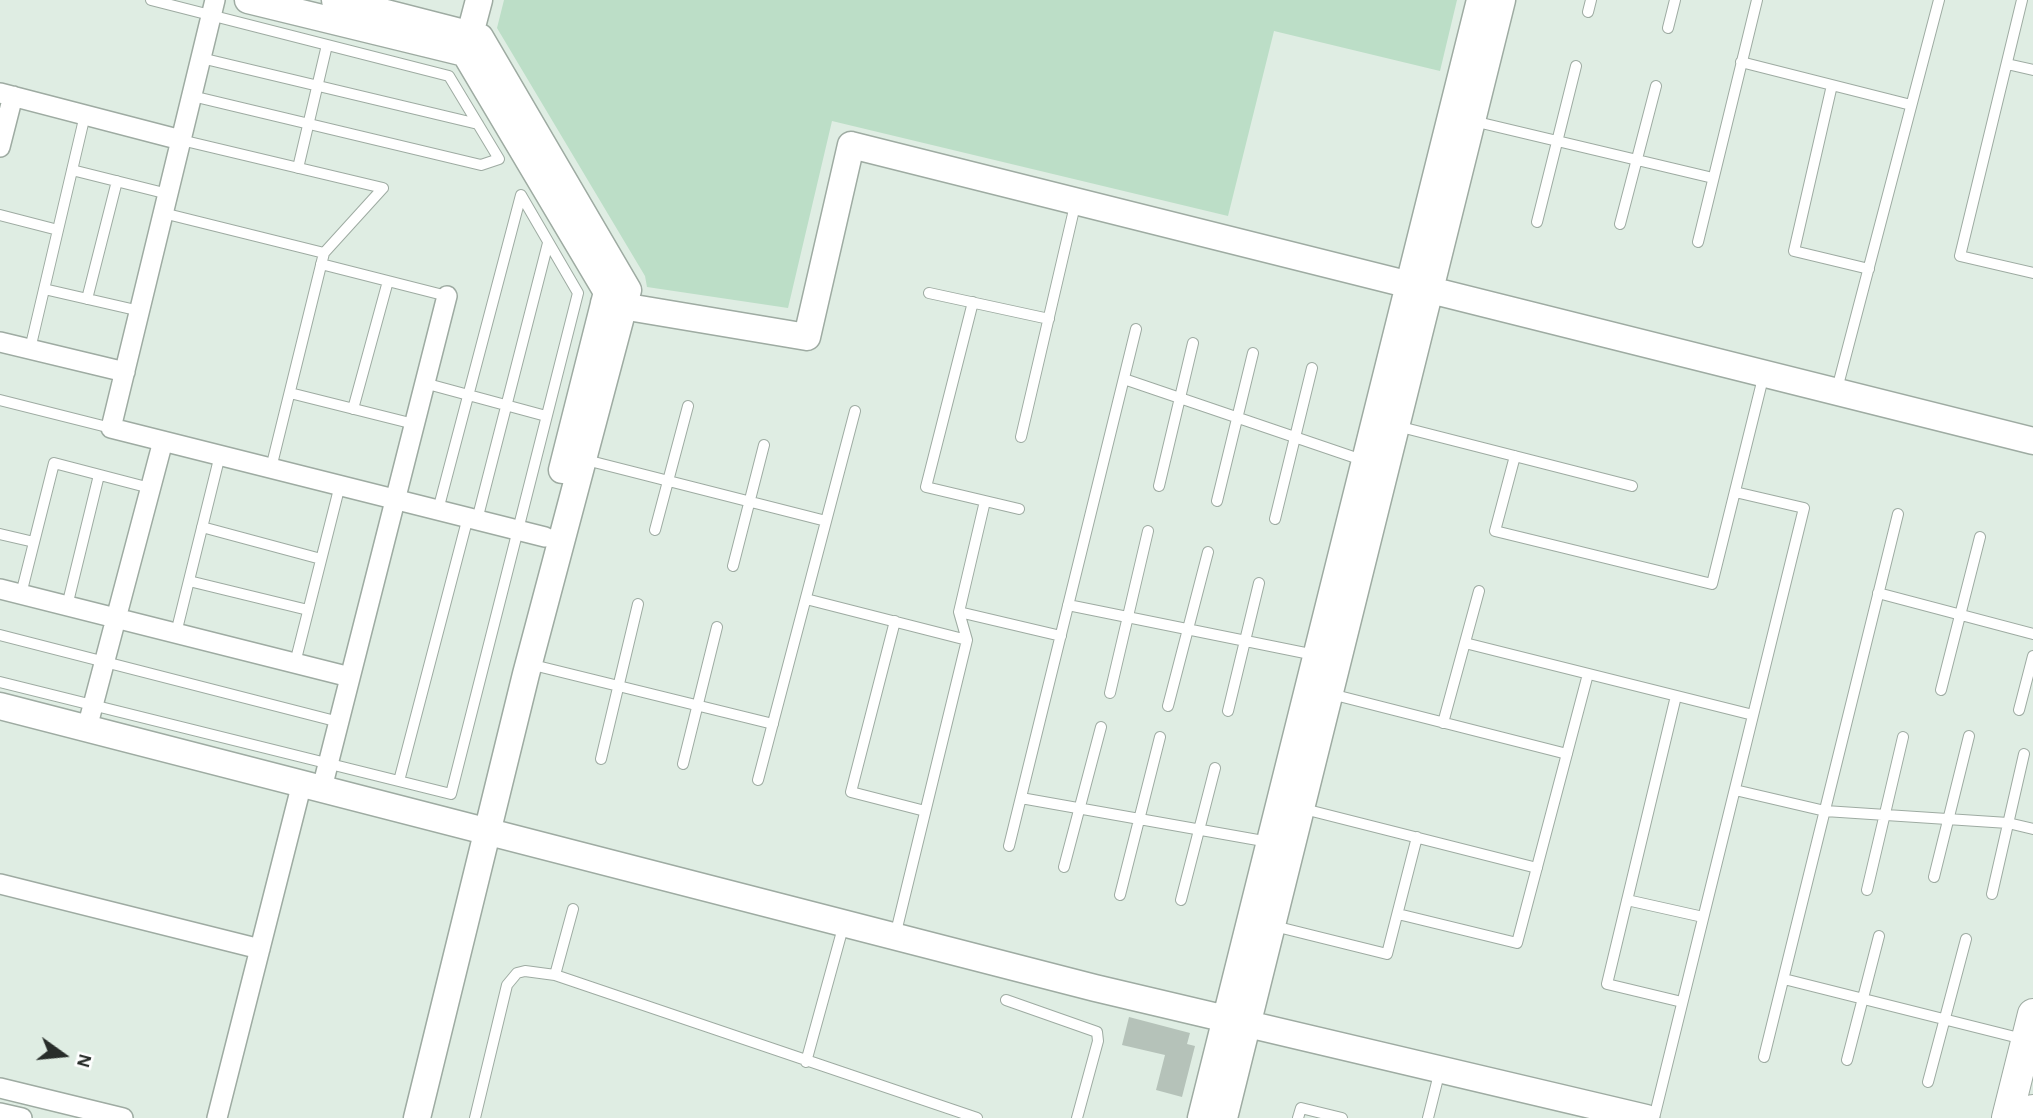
<!DOCTYPE html>
<style>
body{margin:0}
#map{position:relative;width:2033px;height:1118px;overflow:hidden;background:#dfede3;font-family:"Alegreya Sans",sans-serif}
canvas{display:block}
.north{position:absolute;left:28px;top:1020px;width:70px;height:70px;-webkit-text-stroke:5px #fff;paint-order:stroke;rotate:105deg;font-size:19px;font-weight:700;line-height:28px;text-align:center;color:#282d2a}
.north::after{content:'';display:block;margin:auto;width:24px;height:32px;background:#282d2a;clip-path:polygon(50% 0,100% 100%,50% 72%,0 100%)}
</style>
<div id="map">
<canvas width="2033" height="1118"></canvas>
<div class="north">N</div>
</div>
<script>
const ctx = document.querySelector('canvas').getContext('2d');
ctx.lineJoin = 'round';
function paint(path, color) { ctx.fillStyle = color; ctx.fill(path, 'evenodd'); }
const poly = rows => new Path2D(rows.map(r => 'M' + r).join(''));
function stroke(path, color, width, dash) { ctx.strokeStyle = color; ctx.lineWidth = width; ctx.lineCap = dash ? 'butt' : 'round'; ctx.setLineDash(dash || []); ctx.stroke(path); }
const green = poly([
 [504,0,1457,0,1440,71,1274,31,1228,216,832,121,788,308,647,287,645,276,497,28]
]);
const building = poly([
 [1129,1017,1190,1033,1187,1044,1195,1046,1182,1097,1156,1090,1165,1055,1122,1045]
]);
const lane = poly([
 [151,0,449,76,499,159,481,165,192,96],
 [2022,0,1960,256,2033,273],
 [1588,12,1591,0],
 [1668,28,1675,0],
 [201,58,478,124],
 [1741,62,1911,105],
 [2007,64,2033,70],
 [1832,85,1794,251,1869,269],
 [1473,121,1713,178],
 [181,140,383,188,324,253,271,468],
 [298,168,327,45],
 [72,170,168,194],
 [163,213,324,253],
 [0,215,58,230],
 [1537,222,1576,66],
 [1620,224,1656,86],
 [1698,242,1757,0],
 [321,264,447,296],
 [44,289,140,311],
 [929,293,1049,319],
 [87,299,117,181],
 [973,302,926,487,1019,509],
 [30,349,85,115],
 [1124,379,1365,461],
 [424,383,546,416],
 [1837,389,1939,0],
 [290,393,414,424],
 [0,400,111,428],
 [353,409,388,281],
 [1397,426,1632,486],
 [1021,437,1076,201],
 [1515,456,1495,531,1712,584,1764,374],
 [586,460,826,521],
 [1159,486,1193,343],
 [1217,501,1253,353],
 [438,510,521,195],
 [1275,519,1312,368],
 [477,520,548,243],
 [202,527,321,559],
 [655,530,688,406],
 [0,534,34,542],
 [733,566,764,445],
 [189,581,308,610],
 [1878,593,2033,634],
 [21,594,54,463,150,488],
 [806,599,967,640],
 [1068,605,1315,655],
 [67,606,99,475],
 [959,612,1061,636],
 [895,621,851,792,925,811],
 [176,633,220,455],
 [0,635,339,722],
 [1465,643,1753,715],
 [295,663,340,485],
 [529,664,773,724],
 [0,682,451,794,578,293,521,195],
 [1941,690,1980,537],
 [1110,693,1148,531],
 [1331,694,1567,754],
 [1676,696,1607,984,1682,1002],
 [1168,706,1208,552],
 [2019,710,2033,656],
 [1228,711,1259,583],
 [1443,723,1479,591],
 [601,759,638,604],
 [683,764,717,627],
 [758,780,855,411],
 [399,781,468,517],
 [1735,790,1825,811,2008,823,2033,829],
 [1021,798,1269,842],
 [1304,809,1537,868],
 [1009,846,1136,329],
 [1064,867,1101,727],
 [1934,877,1969,736],
 [1867,890,1903,737],
 [1992,894,2024,754],
 [1120,895,1160,737],
 [1181,900,1215,768],
 [1627,900,1703,917],
 [1398,914,1517,943,1588,674],
 [1274,926,1387,954,1417,837],
 [895,936,967,640,959,612,985,501],
 [555,975,573,909],
 [1784,979,2023,1039],
 [1006,1000,1097,1032,1098,1041,1077,1118],
 [1764,1057,1898,514],
 [1847,1060,1879,936],
 [806,1062,844,924],
 [1928,1082,1966,939],
 [475,1118,507,985,517,973,525,971,555,975,977,1118],
 [1298,1118,1301,1108,1342,1118],
 [1428,1118,1440,1070],
 [1654,1118,1804,508,1735,492]
]);
const street = poly([
 [215,0,111,428,545,537],
 [0,93,181,140],
 [0,147,13,96],
 [0,342,125,372],
 [0,589,350,677],
 [87,728,163,441],
 [322,788,447,296],
 [0,884,260,949],
 [0,1088,123,1118],
 [0,1113,22,1118],
 [217,1118,302,783]
]);
const secondary = poly([
 [248,0,465,53],
 [335,0,480,37,628,290,526,674,417,1118],
 [479,0,465,53,607,292,562,470],
 [604,303,807,337,851,145,2033,441],
 [0,706,1095,988,1646,1118],
 [1201,1118,1480,0],
 [1224,1118,1502,0]
]);
const primary = poly([
 [2007,1118,2033,1014],
 [2031,1118,2033,1110]
]);
paint(green, '#bcdec7');
paint(building, '#b5c2b9');
stroke(lane, '#9eaba2', 12);
stroke(street, '#9eaba2', 22);
stroke(secondary, '#9eaba2', 29);
stroke(primary, '#9eaba2', 32);
stroke(lane, '#fff', 10);
stroke(street, '#fff', 19);
stroke(secondary, '#fff', 26);
stroke(primary, '#fff', 30);
</script>
